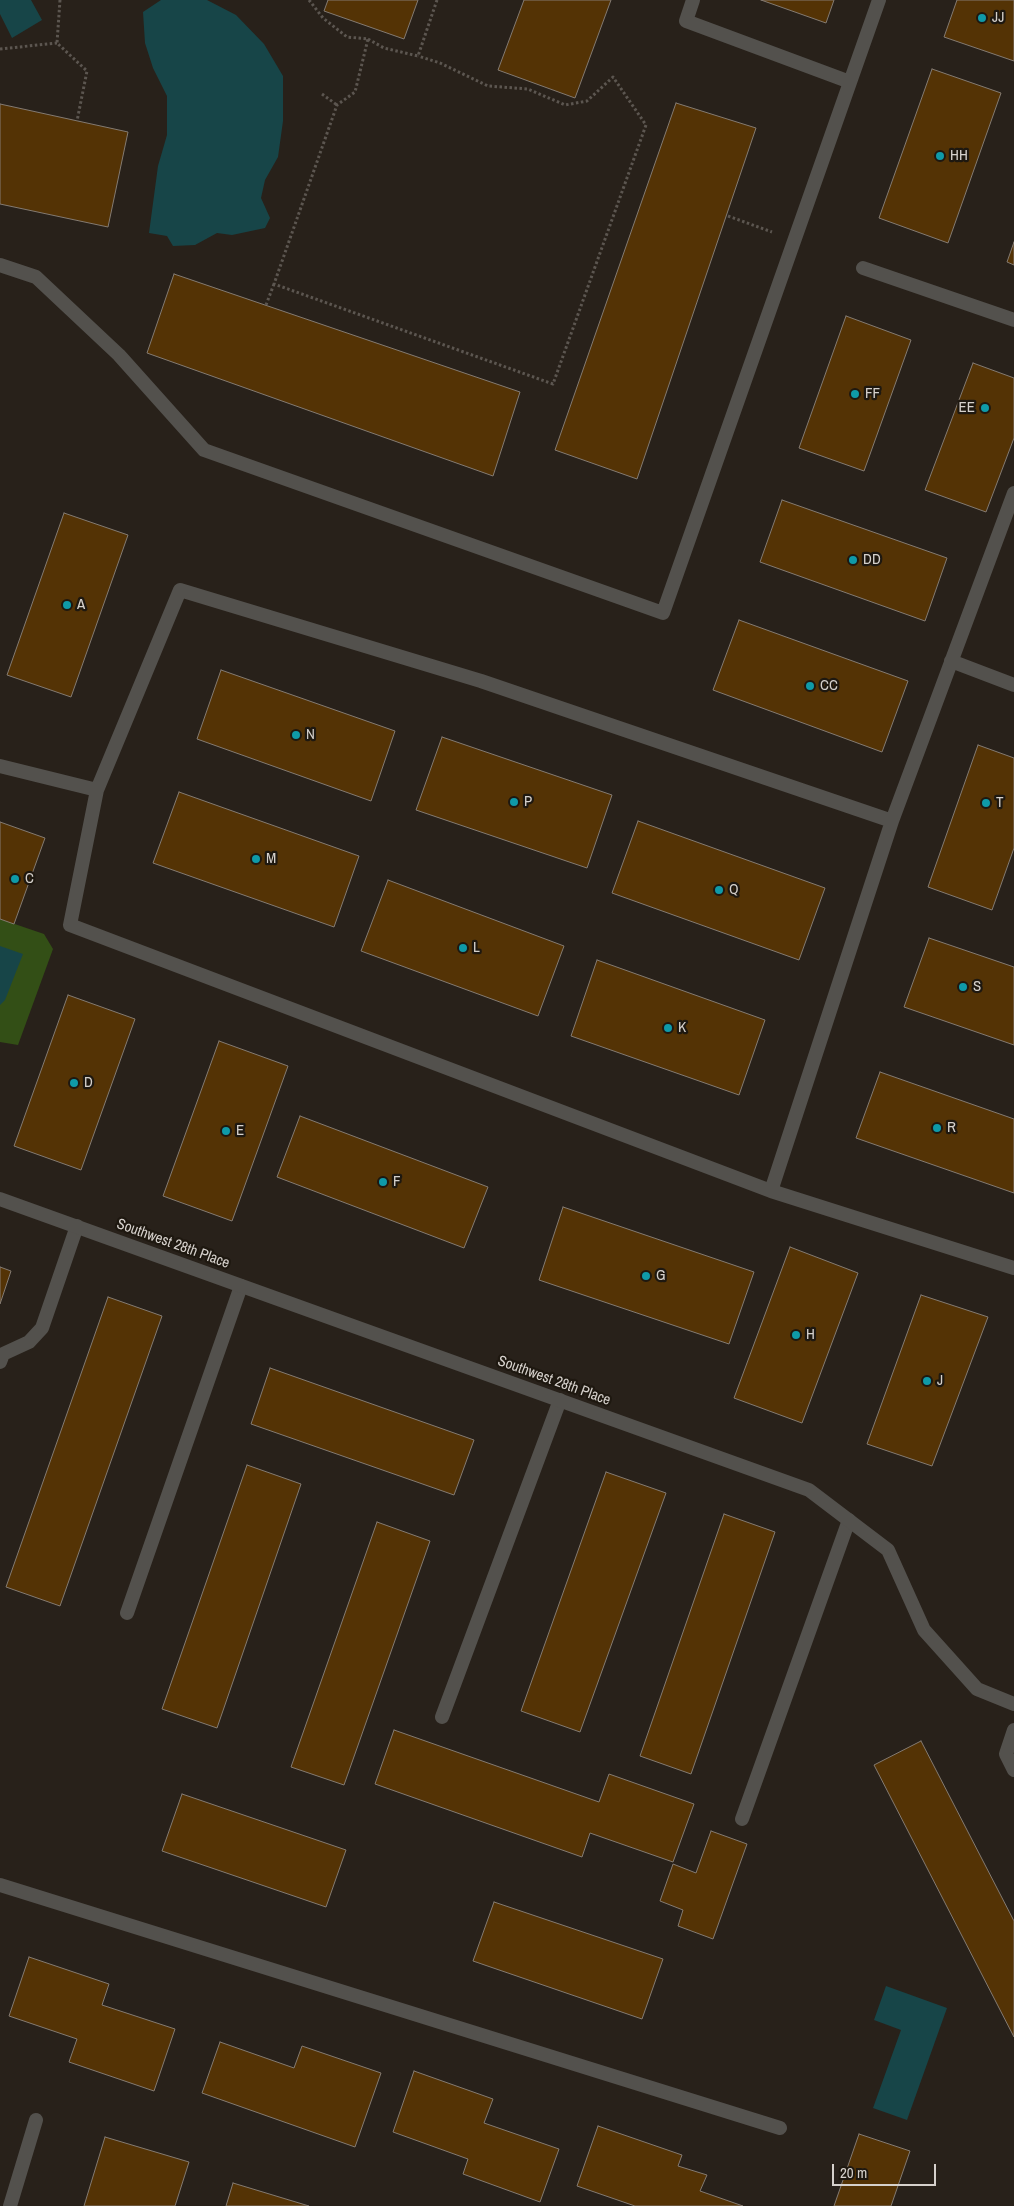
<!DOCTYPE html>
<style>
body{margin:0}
#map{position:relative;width:1014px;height:2206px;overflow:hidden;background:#28211a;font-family:"Archivo Narrow",sans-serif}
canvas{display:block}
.scale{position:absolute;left:832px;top:2164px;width:104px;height:22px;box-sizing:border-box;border:2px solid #d6d1cc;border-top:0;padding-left:6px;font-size:15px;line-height:18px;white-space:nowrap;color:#d6d1cc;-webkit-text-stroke:4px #1e1810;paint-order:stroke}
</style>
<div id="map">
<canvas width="1014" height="2206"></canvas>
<div class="scale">20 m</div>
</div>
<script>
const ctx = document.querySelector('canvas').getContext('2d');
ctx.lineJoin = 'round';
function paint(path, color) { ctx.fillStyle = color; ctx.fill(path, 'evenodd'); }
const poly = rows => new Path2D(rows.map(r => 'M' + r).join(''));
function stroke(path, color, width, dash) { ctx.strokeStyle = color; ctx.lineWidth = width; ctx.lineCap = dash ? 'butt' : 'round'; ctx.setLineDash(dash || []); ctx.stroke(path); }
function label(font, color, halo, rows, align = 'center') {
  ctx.font = font + ' "Archivo Narrow",sans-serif'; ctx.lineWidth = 4.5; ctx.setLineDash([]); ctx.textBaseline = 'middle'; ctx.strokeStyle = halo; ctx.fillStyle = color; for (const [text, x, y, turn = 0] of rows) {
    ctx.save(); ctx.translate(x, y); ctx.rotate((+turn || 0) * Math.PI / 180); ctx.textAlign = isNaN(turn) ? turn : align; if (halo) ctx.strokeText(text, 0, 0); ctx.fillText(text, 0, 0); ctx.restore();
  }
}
const green = poly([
 [0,919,44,934,53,949,18,1045,0,1042]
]);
const water = poly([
 [0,0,31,0,42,20,12,38,0,14],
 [161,0,207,0,236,15,264,44,283,76,283,121,278,157,265,180,261,198,270,218,265,228,232,235,217,233,195,245,173,246,167,236,149,233,158,166,167,135,167,96,153,68,145,43,143,12],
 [0,946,23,954,5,1000,0,1005],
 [886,1986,947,2008,907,2120,873,2108,901,2030,874,2020]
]);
const building = poly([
 [328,0,418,0,404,39,324,11,328,0],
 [524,0,611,0,575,98,498,70,524,0],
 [761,0,834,0,826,23,761,0],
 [957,0,1014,0,1014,61,944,37,957,0],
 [932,69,1001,93,948,243,879,218,932,69],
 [676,103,756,128,637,479,555,450,676,103],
 [0,104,128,132,108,227,0,204,0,104],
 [1014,242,1014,265,1007,262,1014,242],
 [174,274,520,392,493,476,147,353,174,274],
 [846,316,911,340,864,471,799,448,846,316],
 [973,363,1014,378,1014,438,986,512,925,490,973,363],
 [782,500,947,558,925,621,760,562,782,500],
 [64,513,128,535,71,697,7,675,64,513],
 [739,620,908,681,882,752,713,690,739,620],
 [221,670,395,731,371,801,197,739,221,670],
 [442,737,612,795,587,868,416,810,442,737],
 [978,745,1014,758,1014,848,992,910,928,887,978,745],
 [179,792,359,856,334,927,153,863,179,792],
 [638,821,825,888,799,960,612,893,638,821],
 [0,822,45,838,14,924,0,919,0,822],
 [388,880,564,946,538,1016,361,951,388,880],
 [929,938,1014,967,1014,1045,904,1007,929,938],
 [597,960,765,1020,739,1095,571,1036,597,960],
 [68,995,135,1019,81,1170,14,1146,68,995],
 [219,1041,288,1066,232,1221,163,1196,219,1041],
 [880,1072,1014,1119,1014,1193,856,1138,880,1072],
 [300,1116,488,1187,464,1248,277,1177,300,1116],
 [563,1207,754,1272,729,1344,539,1280,563,1207],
 [790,1247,858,1273,802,1423,734,1398,790,1247],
 [0,1267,11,1271,0,1304,0,1267],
 [921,1295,988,1317,932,1466,867,1444,921,1295],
 [108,1297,162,1316,60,1606,6,1587,108,1297],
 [270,1368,474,1440,454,1495,251,1424,270,1368],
 [247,1465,301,1484,217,1728,162,1709,247,1465],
 [606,1472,666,1493,580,1732,521,1711,606,1472],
 [724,1514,775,1532,691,1774,640,1756,724,1514],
 [377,1522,430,1541,344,1785,291,1767,377,1522],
 [394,1730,599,1802,609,1774,694,1804,673,1862,590,1833,582,1857,375,1784,394,1730],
 [921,1741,1014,1921,1014,2037,874,1765,921,1741],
 [182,1794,346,1850,326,1907,162,1851,182,1794],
 [711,1831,747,1844,713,1939,678,1926,683,1910,660,1901,673,1864,696,1873,711,1831],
 [494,1902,663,1959,642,2019,473,1961,494,1902],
 [29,1957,109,1984,102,2005,175,2029,154,2091,69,2062,77,2039,9,2016,29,1957],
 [220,2042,294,2068,302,2046,381,2073,355,2147,202,2093,220,2042],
 [414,2071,493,2099,484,2123,559,2149,540,2202,463,2174,468,2159,393,2132,414,2071],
 [598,2126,682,2155,678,2166,707,2175,700,2191,743,2206,635,2206,577,2186,598,2126],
 [859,2134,910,2151,891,2206,834,2206,859,2134],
 [105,2137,189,2162,175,2206,84,2206,105,2137],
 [233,2183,309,2206,226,2206,233,2183]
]);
const path = poly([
 [60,0,57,43,87,71,77,121],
 [309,0,323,18,347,37,368,39,355,92,337,105,274,284,553,384,646,125,613,77,587,101,565,105,528,89,488,86,440,63,418,56],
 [368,39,384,48,418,56,437,0],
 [0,49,57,43],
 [322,94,337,105],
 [728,216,772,232],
 [266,305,274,284]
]);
const service = poly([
 [693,0,686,21,850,82],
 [0,265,36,277,119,355,204,450,663,613,879,0],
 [863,268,1014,320],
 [951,661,1014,685],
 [0,766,97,790],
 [892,821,481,681,180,590,97,790,70,925,771,1191,1014,1268],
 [771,1191,892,821,1014,493],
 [0,1362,3,1354,29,1342,42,1328,77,1226],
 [127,1613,241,1286],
 [442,1717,560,1400],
 [1014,1730,1006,1754,1014,1770],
 [742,1819,849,1520],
 [0,1885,780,2128],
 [10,2206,36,2120]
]);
const minor = poly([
 [0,1199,809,1490,888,1550,924,1630,977,1689,1014,1704]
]);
const markers = [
 [982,18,5,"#0f9aa8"],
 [940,156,5,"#0f9aa8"],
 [855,394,5,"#0f9aa8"],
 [985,408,5,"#0f9aa8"],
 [853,560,5,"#0f9aa8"],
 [67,605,5,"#0f9aa8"],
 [810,686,5,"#0f9aa8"],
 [296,735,5,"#0f9aa8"],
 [514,802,5,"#0f9aa8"],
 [986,803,5,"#0f9aa8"],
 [256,859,5,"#0f9aa8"],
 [15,879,5,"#0f9aa8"],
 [719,890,5,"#0f9aa8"],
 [463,948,5,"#0f9aa8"],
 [963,987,5,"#0f9aa8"],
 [668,1028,5,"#0f9aa8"],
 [74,1083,5,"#0f9aa8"],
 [937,1128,5,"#0f9aa8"],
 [226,1131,5,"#0f9aa8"],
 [383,1182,5,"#0f9aa8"],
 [646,1276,5,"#0f9aa8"],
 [796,1335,5,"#0f9aa8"],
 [927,1381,5,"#0f9aa8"]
];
const poiNames = [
 ["JJ",992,18],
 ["HH",950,156],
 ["FF",865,394],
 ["EE",975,408,"right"],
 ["DD",863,560],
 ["A",77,605],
 ["CC",820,686],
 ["N",306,735],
 ["P",524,802],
 ["T",996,803],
 ["M",266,859],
 ["C",25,879],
 ["Q",729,890],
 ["L",473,948],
 ["S",973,987],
 ["K",678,1028],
 ["D",84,1083],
 ["R",947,1128],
 ["E",236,1131],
 ["F",393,1182],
 ["G",656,1276],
 ["H",806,1335],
 ["J",937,1381]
];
const streetNames = [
 ["Southwest 28th Place",173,1244,20],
 ["Southwest 28th Place",554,1381,20]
];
paint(green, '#334f16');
paint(water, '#174548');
paint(building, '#543305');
stroke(building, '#847b72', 1);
stroke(path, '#5c5650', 3, [2.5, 2.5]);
stroke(service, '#53514d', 14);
stroke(minor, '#53514d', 14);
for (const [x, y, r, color] of markers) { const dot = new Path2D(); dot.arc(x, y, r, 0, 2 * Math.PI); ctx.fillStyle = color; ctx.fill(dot); stroke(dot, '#1e1810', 2); }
label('15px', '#d6d1cc', '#1e1810', poiNames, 'left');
label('15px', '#d6d1cc', '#1e1810', streetNames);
</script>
